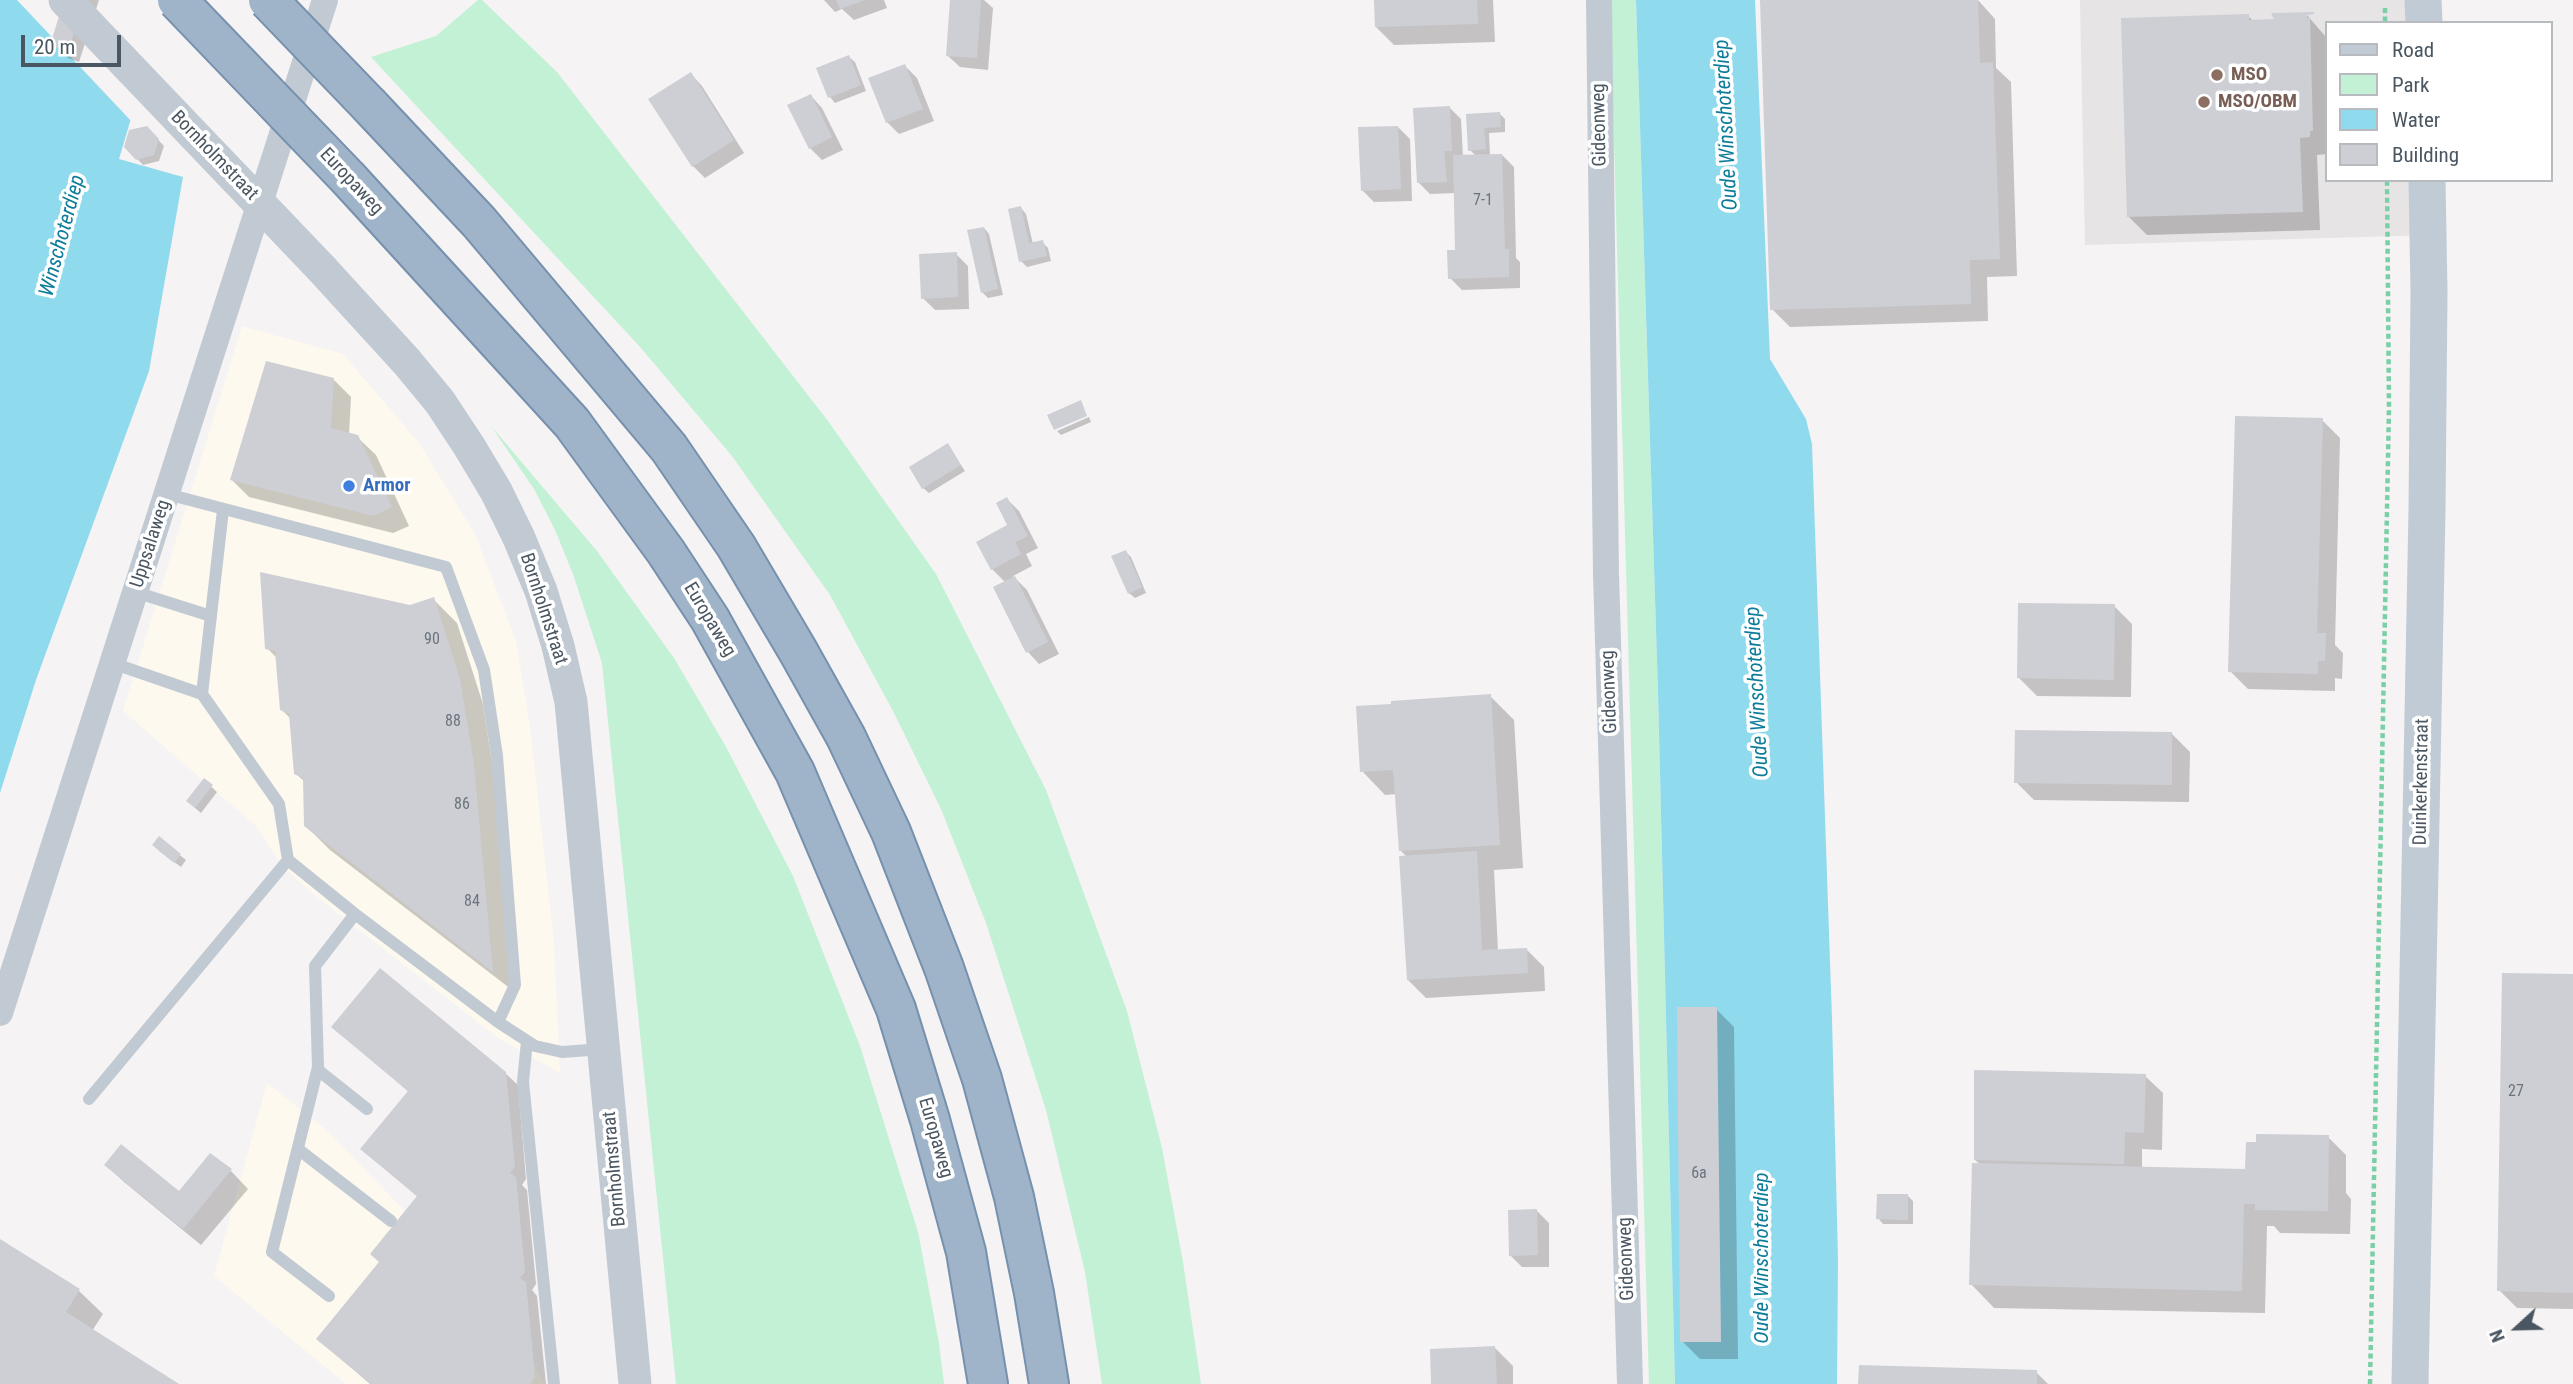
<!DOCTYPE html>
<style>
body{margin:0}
#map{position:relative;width:2573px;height:1384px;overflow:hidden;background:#f5f3f3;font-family:"Roboto Condensed",sans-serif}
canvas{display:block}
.legend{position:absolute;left:2325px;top:21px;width:228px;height:161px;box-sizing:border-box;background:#fff;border:2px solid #b7bbc0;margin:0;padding:9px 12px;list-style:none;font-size:21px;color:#4a5661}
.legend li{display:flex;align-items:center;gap:14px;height:35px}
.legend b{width:35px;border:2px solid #b7bbc0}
.north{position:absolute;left:2482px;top:1293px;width:70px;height:70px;-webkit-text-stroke:5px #fff;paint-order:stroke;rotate:248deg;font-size:19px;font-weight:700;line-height:28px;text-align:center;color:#4a5661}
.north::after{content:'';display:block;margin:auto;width:24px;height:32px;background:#4a5661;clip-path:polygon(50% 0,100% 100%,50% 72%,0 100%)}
.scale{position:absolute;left:21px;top:35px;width:100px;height:32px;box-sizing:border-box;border:4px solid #4a5661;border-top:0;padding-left:9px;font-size:21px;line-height:24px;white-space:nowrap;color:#4a5661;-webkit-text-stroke:5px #fff;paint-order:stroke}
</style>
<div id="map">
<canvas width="2573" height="1384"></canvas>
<ul class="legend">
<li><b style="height:9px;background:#c1cbd6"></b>Road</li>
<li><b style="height:19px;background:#c3f1d5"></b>Park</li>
<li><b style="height:19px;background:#90daee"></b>Water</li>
<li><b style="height:19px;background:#cdcfd5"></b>Building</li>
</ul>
<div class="north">N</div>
<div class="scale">20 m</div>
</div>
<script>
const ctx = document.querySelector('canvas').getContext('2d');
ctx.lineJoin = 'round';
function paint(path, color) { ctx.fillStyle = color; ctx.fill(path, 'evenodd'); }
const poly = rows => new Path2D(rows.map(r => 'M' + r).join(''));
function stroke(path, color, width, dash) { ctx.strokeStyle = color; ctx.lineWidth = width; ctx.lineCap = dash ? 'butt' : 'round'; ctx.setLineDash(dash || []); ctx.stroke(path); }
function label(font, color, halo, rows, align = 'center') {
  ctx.font = font + ' "Roboto Condensed",sans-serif'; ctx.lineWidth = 7; ctx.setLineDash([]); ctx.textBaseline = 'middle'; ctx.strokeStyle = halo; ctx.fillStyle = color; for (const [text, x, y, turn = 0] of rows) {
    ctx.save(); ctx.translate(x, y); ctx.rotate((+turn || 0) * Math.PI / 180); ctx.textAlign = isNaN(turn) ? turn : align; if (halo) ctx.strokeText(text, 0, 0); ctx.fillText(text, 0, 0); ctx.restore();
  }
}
const commercial = poly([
 [242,326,343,354,419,443,475,534,516,641,530,726,554,943,560,1073,498,1038,318,898,282,866,256,826,123,711],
 [267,1083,323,1127,417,1223,517,1338,545,1384,346,1384,214,1276]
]);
const education = poly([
 [2080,0,2425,0,2425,23,2326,23,2326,180,2430,180,2432,235,2085,245]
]);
const green = poly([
 [478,0,482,0,557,72,828,421,936,574,1046,790,1127,1011,1162,1148,1183,1262,1201,1384,1102,1384,1085,1272,1046,1110,986,923,941,809,893,711,830,595,732,456,641,348,371,57,436,36],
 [1610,0,1636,0,1658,692,1675,1384,1649,1384],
 [491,426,597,551,674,658,725,745,793,876,860,1046,918,1232,939,1343,944,1384,676,1384,602,663,573,574,555,530,534,489]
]);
const water = poly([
 [0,0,166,0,119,159,183,177,149,371,36,680,0,793],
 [1636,0,1755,0,1770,359,1806,419,1812,444,1832,1019,1838,1259,1837,1384,1675,1384,1658,692]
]);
const pier = poly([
 [17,0,170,0,133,123]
]);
const shadow = poly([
 [66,0,99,0,79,62,68,58,55,46],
 [824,0,884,0,887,8,854,20,842,9,835,12],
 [952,0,984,0,993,8,988,70,960,67,948,56],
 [1376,0,1493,0,1495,42,1394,45,1376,27],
 [1762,0,1978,0,1995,19,1996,68,2011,82,2017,276,1987,277,1988,321,1790,327,1772,309],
 [2306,14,2326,37,2326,154,2317,155,2320,230,2147,235,2129,217,2248,16,2253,21,2276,21],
 [849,57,855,62,866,91,835,103,830,97],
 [905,66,917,78,934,121,899,134,887,122],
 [691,74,702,86,744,153,705,178,693,166],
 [811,96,822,108,843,150,822,160,810,148],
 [1449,107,1461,119,1463,157,1476,156,1470,150,1468,115,1499,113,1505,119,1505,132,1489,133,1490,156,1502,155,1514,167,1516,258,1520,262,1520,288,1462,290,1450,278,1457,252,1455,193,1430,194,1418,182],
 [1398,127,1410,139,1412,201,1374,202,1362,190],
 [147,128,164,146,159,161,143,165,126,147],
 [1021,208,1026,214,1033,244,1042,242,1048,248,1051,261,1027,267,1021,261],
 [984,228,989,234,1003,295,988,298,983,293],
 [956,254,968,266,969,309,935,310,923,298],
 [333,379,351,397,349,435,357,437,376,455,409,526,393,533,249,497,231,479],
 [1089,417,1091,422,1061,435,1057,431],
 [2322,420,2340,438,2335,645,2343,653,2342,679,2335,678,2335,691,2248,689,2230,671],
 [948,446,965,471,929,493,923,488],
 [1007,499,1019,511,1038,548,1026,554,1032,566,1013,576,1027,590,1059,654,1039,664,1028,652,995,588,1006,583,992,569,1010,526],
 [1126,552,1131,557,1146,593,1135,598,1129,593],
 [433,599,457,623,483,704,496,789,516,993,330,850,306,826,305,782,295,773,291,719,281,709,277,658,267,648],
 [2114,606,2132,624,2131,697,2037,696,2019,678],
 [1490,696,1514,720,1523,868,1494,870,1498,951,1526,949,1544,967,1545,991,1426,998,1408,980,1407,857,1400,850,1397,794,1385,795,1362,771],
 [2172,734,2190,752,2189,802,2034,800,2016,782],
 [204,780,217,792,201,813,194,807],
 [159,839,186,860,181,867,159,851],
 [2573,976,2573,1309,2517,1308,2499,1290],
 [1716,1009,1734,1027,1738,1359,1700,1359,1682,1341],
 [333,1027,505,1073,518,1085,526,1179,522,1185,527,1190,536,1284,532,1290,537,1296,546,1384,370,1384,318,1339,381,1263,419,1198,362,1149,409,1092],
 [2145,1076,2163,1093,2162,1150,2142,1149,2142,1169,2247,1173,2328,1137,2346,1155,2346,1193,2351,1199,2350,1234,2280,1233,2274,1226,2267,1226,2265,1313,1994,1308,1971,1284,1981,1165,1975,1160],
 [106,1165,179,1194,231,1171,248,1189,201,1245,124,1182],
 [1908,1196,1913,1201,1913,1224,1883,1224,1878,1218],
 [1537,1211,1549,1223,1549,1267,1522,1267,1510,1255],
 [0,1241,79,1291,103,1314,92,1331,176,1384,0,1384],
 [1495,1348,1513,1366,1513,1384,1433,1384],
 [2036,1372,2048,1384,1860,1384]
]);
const building = poly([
 [64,0,84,0,69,49,66,51,54,47,51,42],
 [836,0,865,0,840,9],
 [950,0,981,0,977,58,946,56],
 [1374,0,1477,0,1478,24,1375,27],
 [1760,0,1978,0,1980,63,1993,62,2000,259,1970,260,1971,304,1770,310],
 [2314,12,2314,14,2307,15,2307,18,2310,18,2313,131,2310,131,2310,137,2300,138,2303,212,2127,217,2121,18,2249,14,2249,20,2274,19,2271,13],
 [849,55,861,85,828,98,816,68],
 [905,64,923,109,886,123,868,78],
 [691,72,734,140,692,167,648,99],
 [811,94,832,137,809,149,787,105],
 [1450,106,1452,151,1444,151,1447,182,1417,183,1413,108],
 [1500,112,1501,127,1484,128,1486,149,1468,151,1466,114],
 [147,126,159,139,154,155,136,160,124,147,129,130],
 [1398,126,1401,189,1361,191,1358,127],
 [1502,154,1505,249,1509,249,1509,277,1448,279,1447,250,1455,250,1453,155],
 [1021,206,1029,243,1043,240,1047,256,1019,262,1008,209],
 [984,227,998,289,981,293,967,230],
 [957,252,958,297,921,299,919,254],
 [266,361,334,378,331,428,358,435,392,507,374,516,230,480],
 [1081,400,1087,416,1054,430,1047,415],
 [2235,416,2323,418,2317,633,2326,633,2325,661,2318,661,2318,674,2228,672],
 [948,443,961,465,922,489,909,467],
 [1007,497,1028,536,1015,542,1021,554,991,570,976,542,1007,525,996,503],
 [1126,550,1142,587,1128,594,1111,556],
 [260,572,410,605,434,597,460,679,474,764,493,972,304,826,303,778,294,774,289,714,280,710,275,651,265,649],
 [1015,576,1048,642,1026,653,993,587],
 [2018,603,2115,604,2114,680,2017,678],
 [1491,694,1500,845,1399,851,1393,770,1360,772,1356,706,1391,704,1391,701],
 [2015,730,2172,732,2172,785,2014,783],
 [204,778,213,785,195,808,186,801],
 [159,836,181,854,174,863,152,845],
 [1477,851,1482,950,1527,948,1528,973,1407,980,1399,856],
 [380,968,506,1072,515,1167,510,1173,516,1177,525,1272,520,1278,526,1282,535,1377,530,1384,371,1384,316,1339,379,1262,370,1254,417,1196,360,1149,408,1091,331,1027],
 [2502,973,2573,974,2573,1293,2497,1291],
 [1677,1007,1717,1007,1721,1342,1680,1342],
 [1974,1070,2146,1074,2144,1133,2125,1132,2124,1164,1974,1160],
 [2256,1134,2329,1135,2328,1211,2255,1210,2255,1204,2244,1204,2242,1291,1969,1285,1972,1163,2245,1169,2246,1142,2256,1142],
 [121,1144,179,1191,210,1153,232,1169,183,1229,104,1165],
 [1877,1194,1908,1194,1908,1220,1876,1219],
 [1537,1209,1538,1255,1509,1256,1508,1210],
 [0,1239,80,1289,66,1312,179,1384,0,1384],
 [1495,1346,1497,1384,1431,1384,1430,1349],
 [1859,1365,2037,1370,2037,1384,1858,1384]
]);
const path = poly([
 [2385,8,2385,23],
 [2370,1384,2389,407,2387,180]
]);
const service = poly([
 [167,494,446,567,484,670,497,756,515,985,498,1022],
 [135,592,211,616],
 [112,663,202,694,279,804,288,860,355,914,498,1022,535,1046,562,1052,603,1049],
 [202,694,223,510],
 [527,1041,523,1082,554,1384],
 [318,1070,367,1109],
 [89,1099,288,860],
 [298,1149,391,1221],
 [329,1296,272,1252,318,1067,315,966,355,914]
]);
const minor = poly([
 [1599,0,1606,574,1630,1384],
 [0,1013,325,0]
]);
const tertiary = poly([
 [322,269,407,362,440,402,469,446,496,491,519,538,541,591,558,646,571,702,635,1384]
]);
const secondary = poly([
 [2423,0,2424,23],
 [2410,1384,2427,510,2429,292,2427,180]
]);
const trunk = poly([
 [370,106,479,222,669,448,736,546,798,651,846,737,891,832,944,968,982,1079,1014,1197,1034,1293,1049,1384],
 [349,179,572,423,666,552,710,619,795,772,896,1009,930,1120,966,1252,988,1384]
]);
const tertiaryBridge = poly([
 [65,0,322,269]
]);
const trunkBridge = poly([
 [177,0,349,179],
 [268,0,370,106]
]);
const markers = [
 [2217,75,7,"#8d6e63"],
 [2204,102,7,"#8d6e63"],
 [349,486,7,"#3f7fe0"]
];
const numberNames = [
 ["7-1",1483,201],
 ["90",432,640],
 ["88",453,722],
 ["86",462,805],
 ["84",472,902],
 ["27",2516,1092],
 ["6a",1699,1174]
];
const educationNames = [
 ["MSO",2231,75],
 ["MSO/OBM",2218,102]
];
const streetNames = [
 ["Gideonweg",1600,125,-91],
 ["Bornholmstraat",214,156,46],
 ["Europaweg",351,182,47],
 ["Uppsalaweg",151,544,-72],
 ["Bornholmstraat",543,609,72],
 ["Europaweg",709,620,59],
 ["Gideonweg",1610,692,-92],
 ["Duinkerkenstraat",2422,782,-89],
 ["Europaweg",935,1138,74],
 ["Bornholmstraat",615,1169,-95],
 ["Gideonweg",1627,1259,-92]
];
const shopNames = [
 ["Armor",363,486]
];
const waterNames = [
 ["Oude Winschoterdiep",1727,125,-93],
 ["Winschoterdiep",63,236,-75],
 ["Oude Winschoterdiep",1758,692,-93],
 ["Oude Winschoterdiep",1763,1258,-90]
];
paint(commercial, '#fdf9ef');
paint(education, '#e6e4e5');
paint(green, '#c3f1d5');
paint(water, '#90daee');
paint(pier, '#f5f3f3');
paint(shadow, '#0003');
paint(building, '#cdcfd5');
stroke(trunk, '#7690ad', 42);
stroke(path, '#7ad0a6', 4.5, [5, 3.5]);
stroke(service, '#c1cad2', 12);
stroke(minor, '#c1cad2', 26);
stroke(tertiary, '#c1cad2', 33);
stroke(secondary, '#c1cbd6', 37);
stroke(trunk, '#9fb4c9', 38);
stroke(trunkBridge, '#7690ad', 42, []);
stroke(tertiaryBridge, '#c1cad2', 33);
stroke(trunkBridge, '#9fb4c9', 38);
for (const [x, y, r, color] of markers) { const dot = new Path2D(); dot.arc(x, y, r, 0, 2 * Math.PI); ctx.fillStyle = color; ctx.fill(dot); stroke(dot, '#fff', 2.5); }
label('16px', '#6b747e', null, numberNames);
label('bold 19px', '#785e54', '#fff', educationNames, 'left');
label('19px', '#4a5661', '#fff', streetNames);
label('bold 19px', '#366cbe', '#fff', shopNames, 'left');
label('italic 21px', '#0c7c9b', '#fff', waterNames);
</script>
